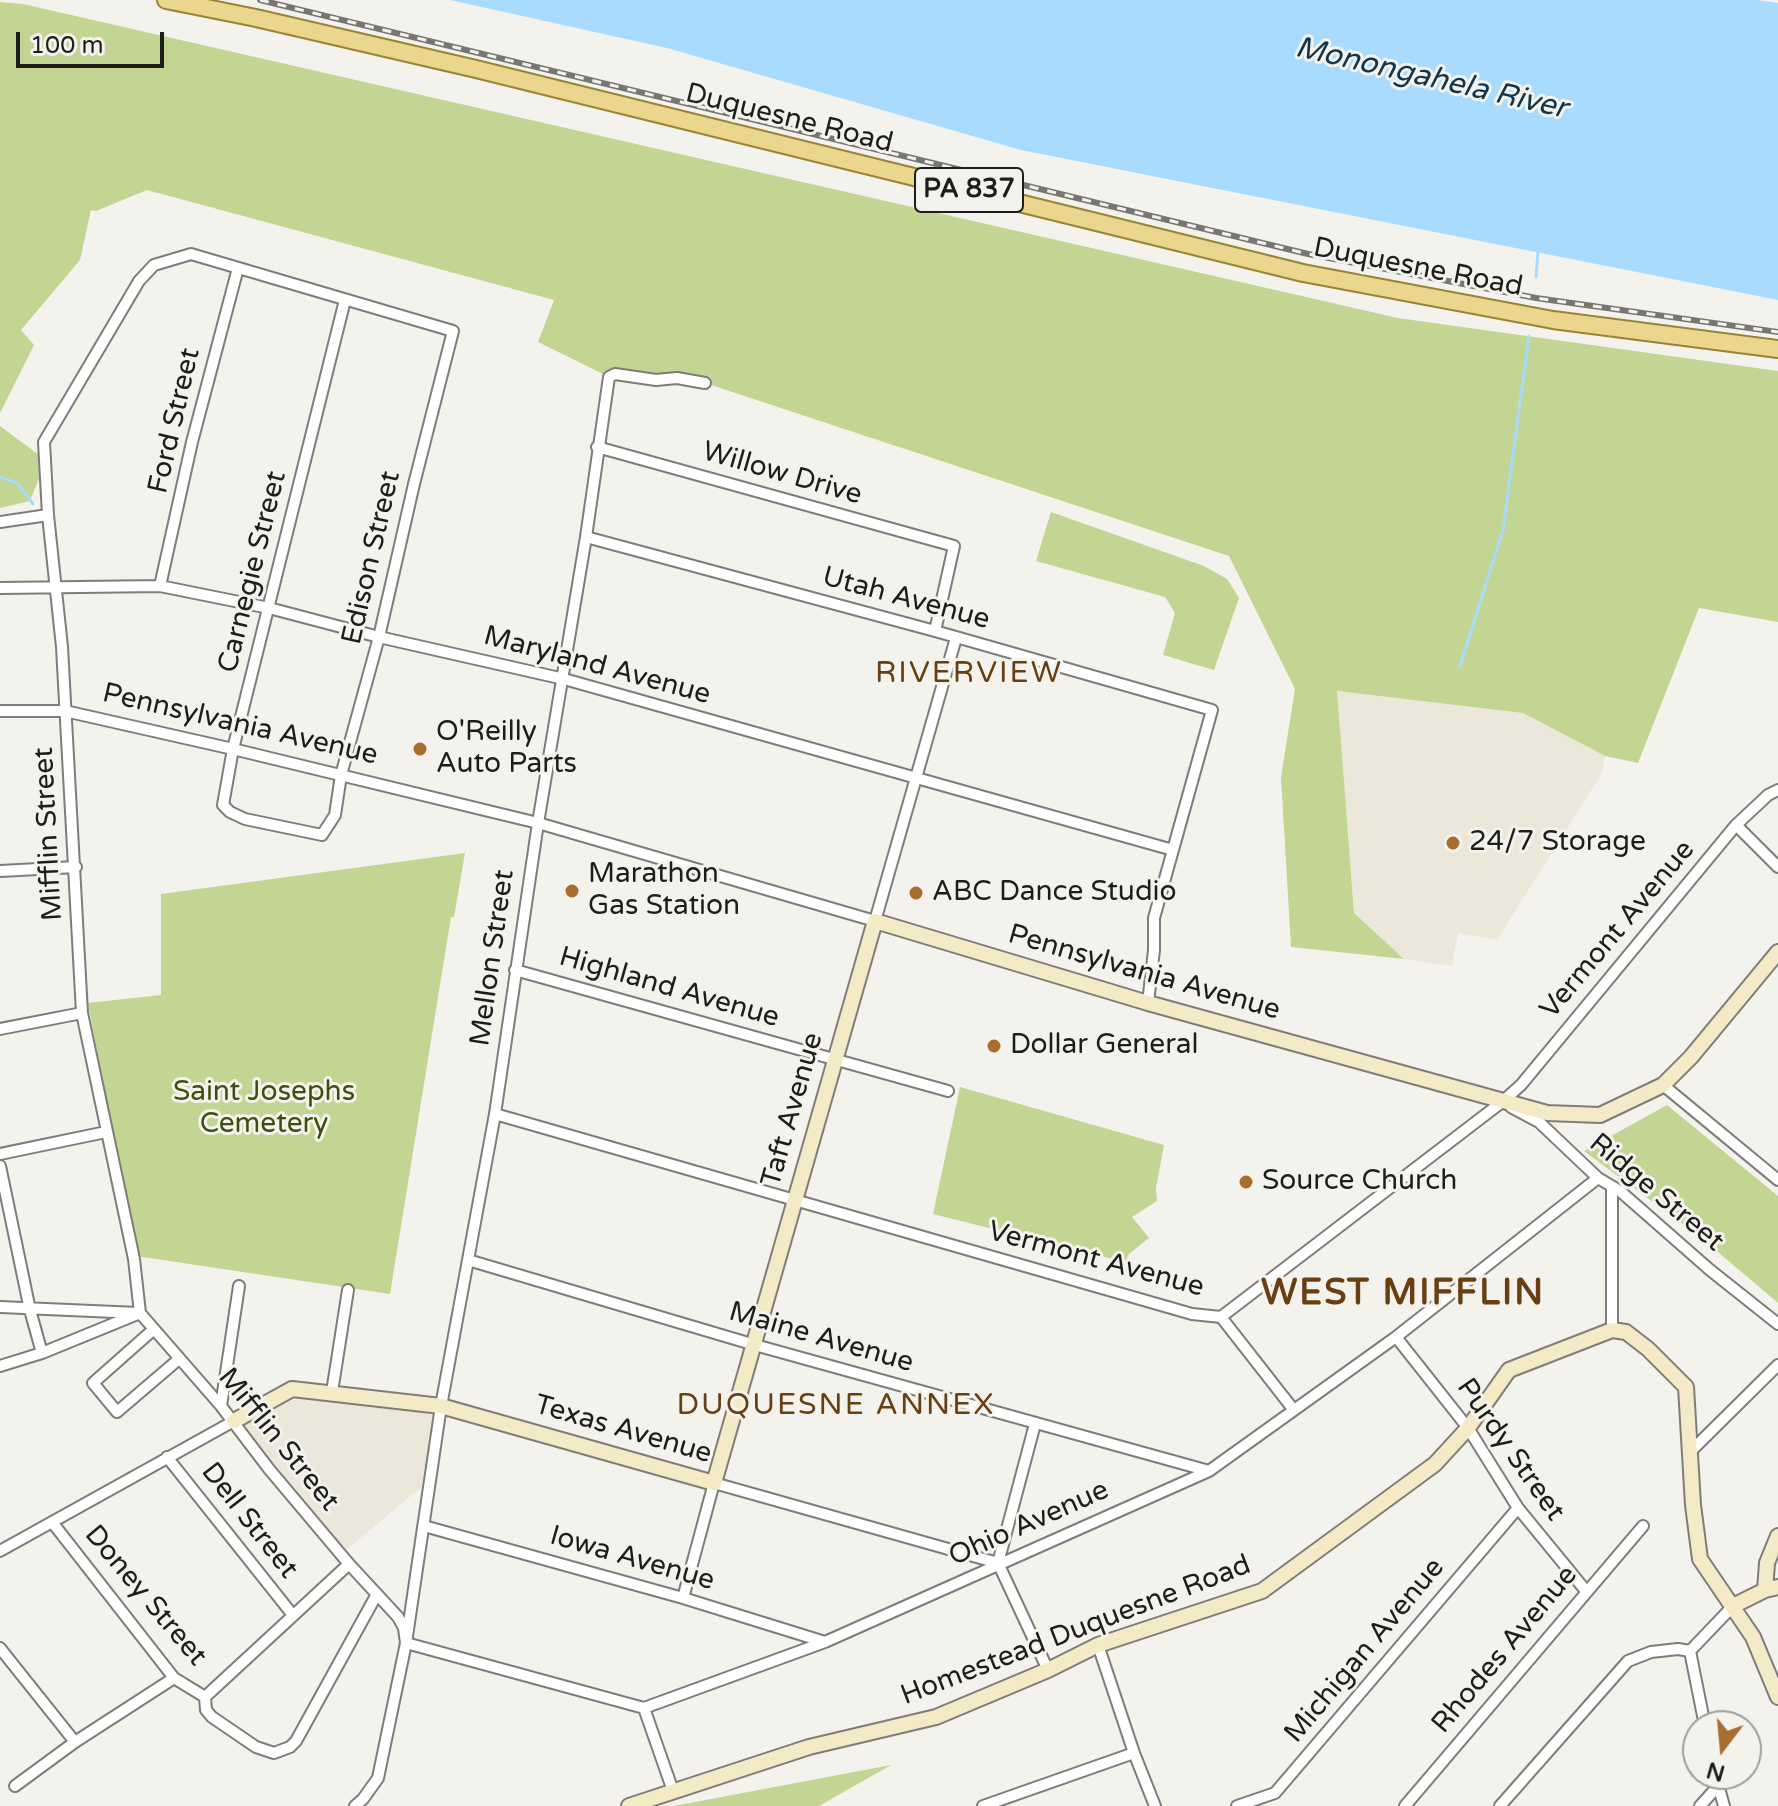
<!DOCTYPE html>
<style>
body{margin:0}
#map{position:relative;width:1778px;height:1806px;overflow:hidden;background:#f4f2ed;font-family:"Varela Round",sans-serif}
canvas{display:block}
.north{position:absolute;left:1682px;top:1710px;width:80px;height:80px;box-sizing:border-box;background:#f4f2ed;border:2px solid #9e9d99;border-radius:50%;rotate:196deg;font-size:22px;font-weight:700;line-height:32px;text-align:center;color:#1d1d1b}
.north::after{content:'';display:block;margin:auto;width:28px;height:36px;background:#a96d2f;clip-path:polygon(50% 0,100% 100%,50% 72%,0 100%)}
.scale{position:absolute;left:16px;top:32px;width:148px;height:36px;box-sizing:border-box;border:4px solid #1d1d1b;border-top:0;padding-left:10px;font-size:24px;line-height:28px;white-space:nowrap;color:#1d1d1b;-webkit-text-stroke:6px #f4f2ed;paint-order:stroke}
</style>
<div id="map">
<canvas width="1778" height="1806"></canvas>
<div class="north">N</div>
<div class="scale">100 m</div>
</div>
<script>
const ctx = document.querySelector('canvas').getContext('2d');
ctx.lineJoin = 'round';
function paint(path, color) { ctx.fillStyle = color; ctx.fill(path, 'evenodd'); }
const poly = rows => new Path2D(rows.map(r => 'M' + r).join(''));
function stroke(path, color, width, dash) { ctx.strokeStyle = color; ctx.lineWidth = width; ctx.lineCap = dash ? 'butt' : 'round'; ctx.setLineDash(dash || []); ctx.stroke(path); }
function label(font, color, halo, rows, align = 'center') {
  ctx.font = font + ' "Varela Round",sans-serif'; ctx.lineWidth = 6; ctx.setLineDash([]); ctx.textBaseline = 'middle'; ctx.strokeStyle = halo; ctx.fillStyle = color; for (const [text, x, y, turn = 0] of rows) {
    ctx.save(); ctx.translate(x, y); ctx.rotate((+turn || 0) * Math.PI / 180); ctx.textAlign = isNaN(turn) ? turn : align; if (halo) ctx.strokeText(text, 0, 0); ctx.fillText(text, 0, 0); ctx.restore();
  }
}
const built = poly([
 [1336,691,1523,713,1605,756,1602,773,1497,940,1458,933,1452,966,1404,959,1354,913],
 [304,1397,434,1414,421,1489,414,1493,345,1551,240,1426,271,1408]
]);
const green = poly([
 [0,2,23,4,1398,318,1778,371,1778,622,1699,608,1638,763,1605,756,1523,713,1337,691,1354,913,1404,959,1291,947,1281,777,1295,689,1229,556,696,380,609,377,538,342,554,300,147,190,96,211,91,210,80,260,21,330,34,345,0,413],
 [0,426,39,455,42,471,30,501,0,508],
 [1051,512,1204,566,1227,579,1239,598,1214,670,1163,655,1175,613,1165,597,1036,561],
 [465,853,454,917,451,917,390,1294,136,1256,88,1003,161,995,161,894],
 [960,1087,1164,1145,1156,1188,1157,1201,1132,1217,1149,1238,1129,1254,1125,1262,933,1214],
 [1667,1105,1778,1196,1778,1303,1699,1236,1584,1151],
 [891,1765,819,1806,674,1806]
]);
const water = poly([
 [450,0,1757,0,1778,3,1778,300,1021,150,667,48]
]);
const stream = poly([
 [1536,277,1538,252],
 [0,477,17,483,33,504],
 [1460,666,1503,530,1529,336]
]);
const street = poly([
 [345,300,233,749,223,805,230,812,245,819,322,835,335,815,341,775,379,637,414,484,453,331,191,254,154,265,139,281,44,442,48,515,62,647,82,1013,134,1259,140,1313,221,1406,269,1469,349,1564,398,1617,404,1628,406,1643],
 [597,447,954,546,935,631],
 [0,522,48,515],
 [586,537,935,631,1212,710,1154,918,1154,950,1148,1003],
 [160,586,192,442,238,268],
 [0,588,160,586,269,608,379,637,564,679,1173,850],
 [0,711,65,711,233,749,538,823,875,921,956,638],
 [1736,825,1778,867],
 [0,871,76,867],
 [515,970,948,1091],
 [0,1029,82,1013],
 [1663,1085,1778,1180],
 [1511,1107,1539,1122,1598,1178,1620,1191,1710,1270,1778,1324],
 [495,1114,1192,1314,1221,1317,1502,1102,1521,1085,1736,825,1768,795,1778,790],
 [0,1154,106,1132],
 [0,1166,30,1310,42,1353],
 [1612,1188,1612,1330],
 [468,1260,755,1345,1209,1471],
 [0,1307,138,1313],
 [1221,1317,1293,1409],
 [154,1329,93,1383,117,1412,179,1359],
 [1396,1337,1468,1428,1518,1508,1586,1591],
 [0,1366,42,1353,140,1313],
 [332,1392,348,1290],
 [221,1406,239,1286],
 [1690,1452,1778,1365],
 [167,1457,292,1614],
 [52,1522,174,1678,205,1697],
 [424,1526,683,1598,825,1642],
 [0,1551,234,1421],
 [998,1563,1035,1424],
 [998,1563,1048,1670],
 [683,1598,714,1483,998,1563],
 [406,1643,644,1708,825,1642,1209,1471,1396,1337,1598,1178],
 [1098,1645,1134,1753,1155,1806],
 [0,1648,75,1742],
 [205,1697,206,1710,212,1717,256,1747,274,1753,290,1747,296,1741,377,1594],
 [205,1697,349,1564],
 [644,1708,673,1791],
 [1705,1726,1690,1651,1733,1606],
 [1715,1774,1724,1806],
 [15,1786,75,1742,174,1678],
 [355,1806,363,1799,378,1778,406,1643,441,1406,495,1114,538,823,586,537,609,377,615,374,656,380,677,378,705,383],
 [983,1806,1134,1753],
 [1237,1806,1275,1793,1518,1508],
 [1405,1806,1643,1526],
 [1500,1806,1628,1661,1651,1652,1678,1649,1690,1651],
 [1700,1806,1718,1786]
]);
const secondary = poly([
 [234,1421,292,1389,441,1406,714,1483,875,921,1148,1003,1547,1113,1600,1115,1663,1085,1691,1057,1778,952],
 [1765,1590,1767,1563,1778,1536],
 [1733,1606,1765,1590,1778,1587],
 [629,1806,809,1747,936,1717,1048,1670,1098,1645,1262,1591,1435,1464,1468,1428,1509,1370,1612,1330,1626,1332,1648,1349,1686,1387,1693,1505,1700,1559,1753,1637,1778,1697]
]);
const primary = poly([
 [166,0,256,18,476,69,1303,273,1553,320,1778,349]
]);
const rail = poly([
 [260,0,1308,254,1536,298,1778,332]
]);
const markers = [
 [420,749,8,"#a96d2f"],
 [1453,843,8,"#a96d2f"],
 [572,891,8,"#a96d2f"],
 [916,893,8,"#a96d2f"],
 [994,1046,8,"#a96d2f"],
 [1246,1182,8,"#a96d2f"]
];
const shields = [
 [969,190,108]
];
const shieldNames = [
 ["PA 837",969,190]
];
const streetNames = [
 ["Duquesne Road",789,119,14],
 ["Duquesne Road",1418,268,11],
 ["Ford Street",175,421,-77],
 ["Willow Drive",782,474,16],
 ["Edison Street",372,558,-77],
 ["Carnegie Street",253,572,-76],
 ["Utah Avenue",906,599,15],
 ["Maryland Avenue",597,666,15],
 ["Pennsylvania Avenue",240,725,13],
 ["Mifflin Street",49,834,-93],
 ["Vermont Avenue",1618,930,-50],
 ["Mellon Street",493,958,-82],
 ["Pennsylvania Avenue",1144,973,16],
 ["Highland Avenue",669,988,16],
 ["Taft Avenue",793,1110,-74],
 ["Ridge Street",1656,1193,40],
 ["Vermont Avenue",1096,1260,15],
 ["Maine Avenue",821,1338,16],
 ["Texas Avenue",623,1430,16],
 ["Mifflin Street",278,1440,51],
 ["Purdy Street",1510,1450,55],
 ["Dell Street",249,1521,52],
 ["Ohio Avenue",1029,1524,-24],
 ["Iowa Avenue",632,1559,16],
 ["Doney Street",145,1596,50],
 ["Homestead Duquesne Road",1076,1631,-21],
 ["Rhodes Avenue",1505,1650,-50],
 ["Michigan Avenue",1365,1651,-50]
];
const poiNames = [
 ["O'Reilly",436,733],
 ["Auto Parts",436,765],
 ["24/7 Storage",1469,843],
 ["Marathon",588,875],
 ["Gas Station",588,907],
 ["ABC Dance Studio",932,893],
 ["Dollar General",1010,1046],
 ["Source Church",1262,1182]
];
const parkNames = [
 ["Saint Josephs",264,1093],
 ["Cemetery",264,1125]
];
const waterNames = [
 ["Monongahela River",1431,79,13]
];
const neighbourhoodNames = [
 ["RIVERVIEW",969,674],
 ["DUQUESNE ANNEX",836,1406]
];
const districtNames = [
 ["WEST MIFFLIN",1403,1295]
];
paint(built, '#ebe7db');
paint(green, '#c3d593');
paint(water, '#a8dbfd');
stroke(stream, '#a8dbfd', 3);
stroke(street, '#7f7d79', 14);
stroke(secondary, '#7f7d79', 18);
stroke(primary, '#9a8334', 20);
stroke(street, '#fff', 10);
stroke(secondary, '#f5eac6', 14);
stroke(primary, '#ebd68e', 16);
stroke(rail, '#777673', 6);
stroke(rail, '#f4f2ed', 3, [9]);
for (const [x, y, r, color] of markers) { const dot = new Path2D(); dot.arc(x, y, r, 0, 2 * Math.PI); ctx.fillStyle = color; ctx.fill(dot); stroke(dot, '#f4f2ed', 3); }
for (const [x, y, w] of shields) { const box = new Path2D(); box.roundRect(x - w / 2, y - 22, w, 44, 6); ctx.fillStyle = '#f4f2ed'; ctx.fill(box); stroke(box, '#1d1d1b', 2); }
label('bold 26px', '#1d1d1b', null, shieldNames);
label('28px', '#1d1d1b', '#f4f2ed', streetNames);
label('28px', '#1d1d1b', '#f4f2ed', poiNames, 'left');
label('28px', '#404e0b', '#f4f2ed', parkNames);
label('italic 30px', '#0f364d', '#f4f2ed', waterNames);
ctx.letterSpacing = '2px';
label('30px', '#673f13', '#f4f2ed', neighbourhoodNames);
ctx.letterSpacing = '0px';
ctx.letterSpacing = '2px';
label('bold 36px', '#673f13', '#f4f2ed', districtNames);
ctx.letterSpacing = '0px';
</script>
